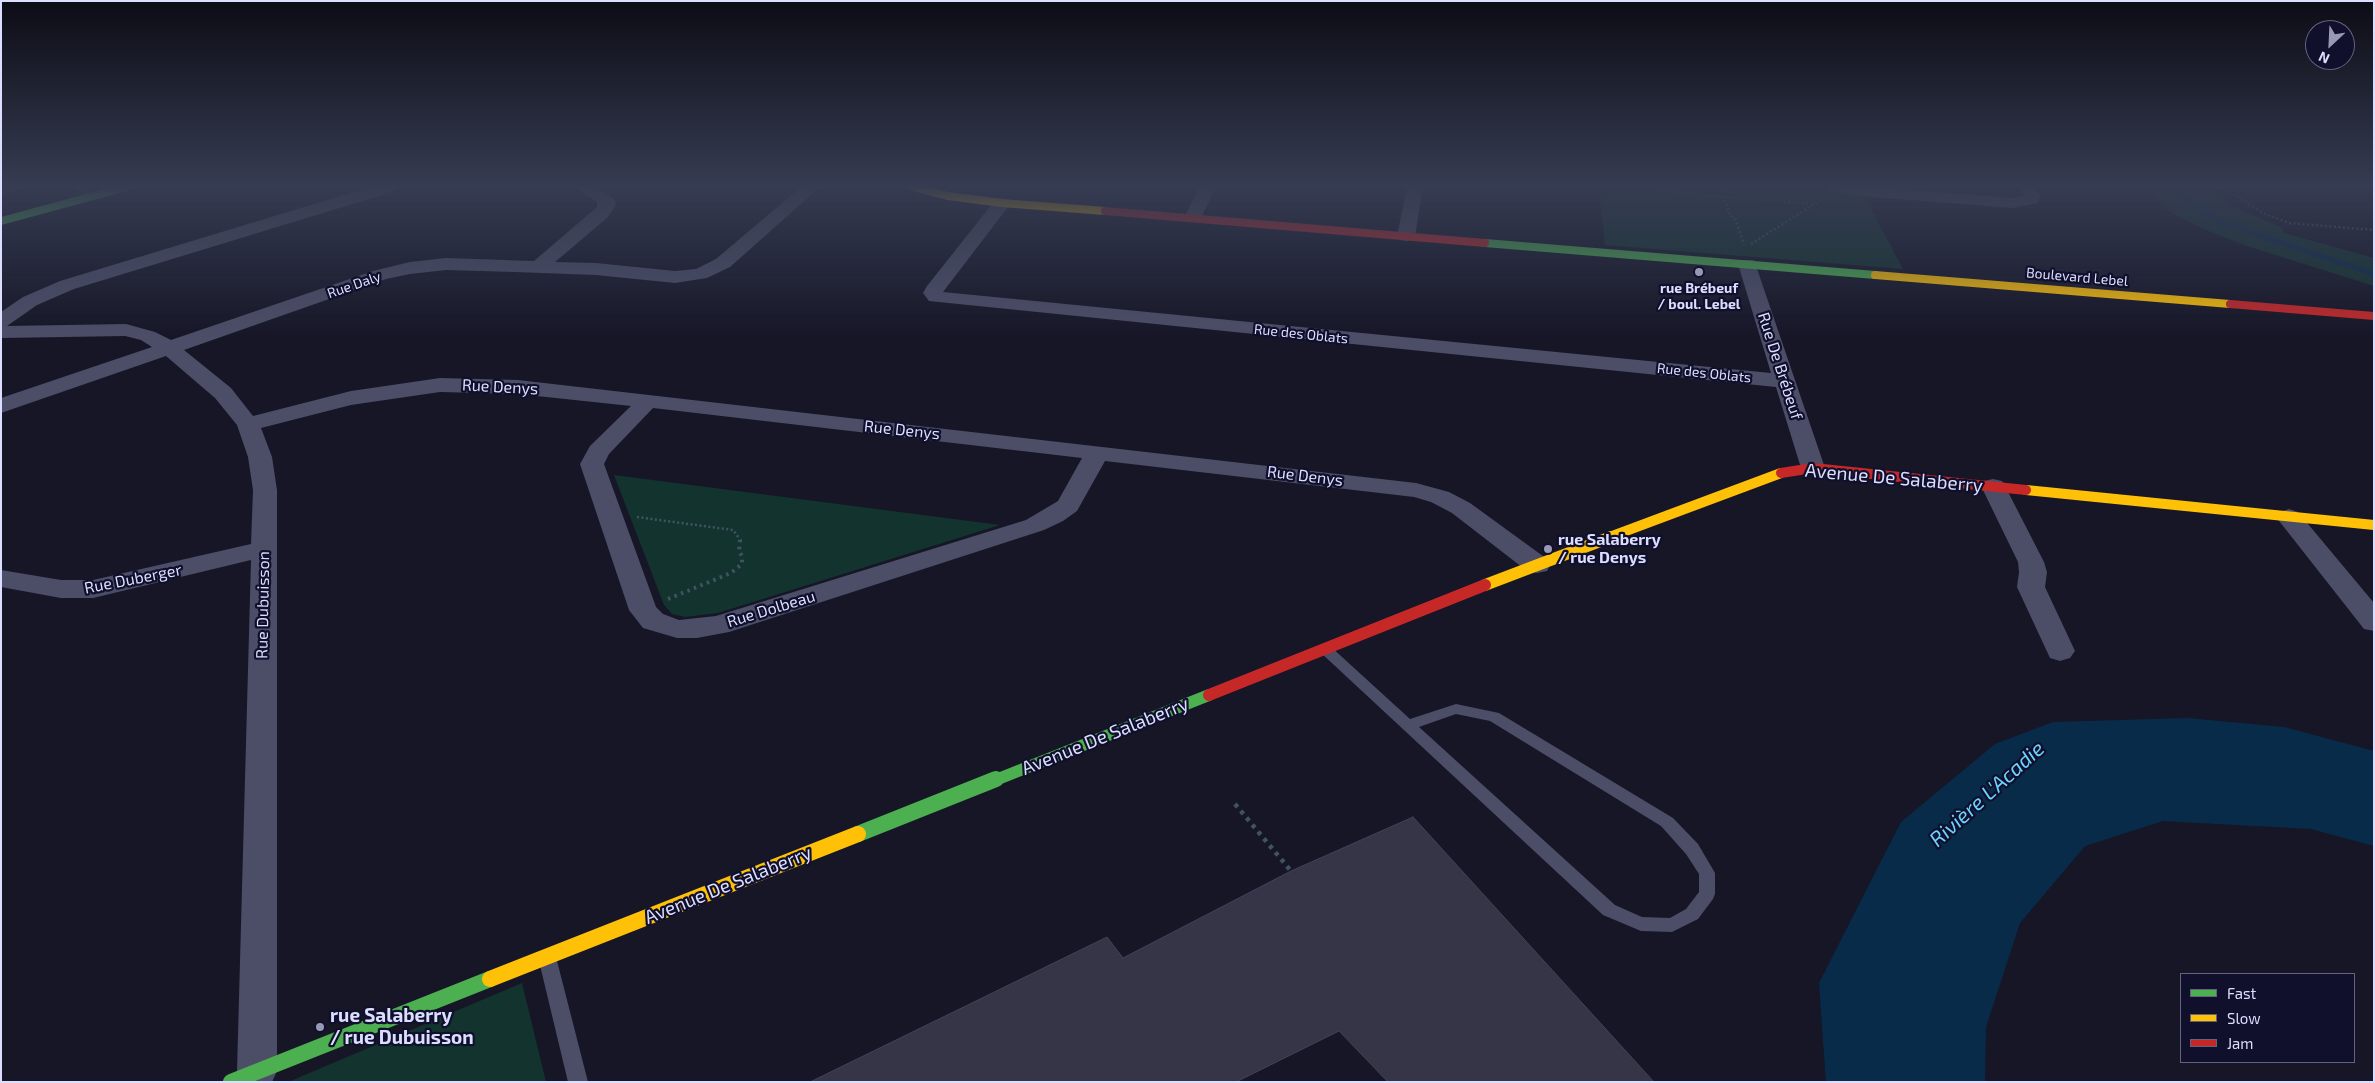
<!DOCTYPE html>
<meta charset="utf-8">
<style>
body{margin:0}
#map{position:relative;width:2375px;height:1083px;overflow:hidden;background:#161627;font-family:"Exo 2",sans-serif}
canvas{display:block}
.frame{position:absolute;inset:0;border:2px solid #dcdeff;pointer-events:none}
.legend{position:absolute;left:2180px;top:973px;width:175px;height:90px;box-sizing:border-box;background:#10102d;border:1px solid #626281;margin:0;padding:6px 9px;list-style:none;font-size:15px;color:#dcdeff}
.legend li{display:flex;align-items:center;gap:10px;height:25px}
.legend b{width:25px;border:1px solid #626281}
.north{position:absolute;left:2305px;top:20px;width:50px;height:50px;box-sizing:border-box;background:#10102d;border:1px solid #626281;border-radius:50%;rotate:205deg;font-size:14px;font-weight:700;line-height:20px;text-align:center;color:#dcdeff}
.north::after{content:'';display:block;margin:auto;width:18px;height:22px;background:#9798b3;clip-path:polygon(50% 0,100% 100%,50% 72%,0 100%)}
</style>
<div id="map">
<canvas width="2375" height="1083"></canvas>
<div class="frame"></div>
<ul class="legend">
<li><b style="height:6px;background:#4caf50"></b>Fast</li>
<li><b style="height:6px;background:#ffc107"></b>Slow</li>
<li><b style="height:6px;background:#c62828"></b>Jam</li>
</ul>
<div class="north">N</div>
</div>
<script>
const ctx = document.querySelector('canvas').getContext('2d');
ctx.lineJoin = 'round';
function paint(path, color) { ctx.fillStyle = color; ctx.fill(path, 'evenodd'); }
const poly = rows => new Path2D(rows.map(r => 'M' + r).join(''));
function stroke(path, color, width, dash) { ctx.strokeStyle = color; ctx.lineWidth = width; ctx.lineCap = dash ? 'butt' : 'round'; ctx.setLineDash(dash || []); ctx.stroke(path); }
function label(font, color, halo, rows, align = 'center') {
  ctx.font = font + ' "Exo 2",sans-serif'; ctx.lineWidth = 4.5; ctx.setLineDash([]); ctx.textBaseline = 'middle'; ctx.strokeStyle = halo; ctx.fillStyle = color; for (const [text, x, y, turn = 0] of rows) {
    ctx.save(); ctx.translate(x, y); ctx.rotate((+turn || 0) * Math.PI / 180); ctx.textAlign = isNaN(turn) ? turn : align; if (halo) ctx.strokeText(text, 0, 0); ctx.fillText(text, 0, 0); ctx.restore();
  }
}
const green = poly([
 [1599,187,1823,187,1864,196,1903,269,1605,245],
 [2147,187,2208,187,2236,208,2281,227,2284,233,2374,258,2374,286,2247,246,2201,228,2168,211],
 [614,475,1000,525,718,613,685,617,672,614,664,605],
 [522,983,546,1082,288,1082]
]);
const water = poly([
 [2187,718,2284,727,2374,751,2374,846,2311,829,2163,821,2085,846,2020,923,1986,1027,1985,1082,1826,1082,1819,983,1901,822,1995,744,2053,722]
]);
const stream = poly([
 [2174,187,2205,212,2224,223,2374,274]
]);
const building = poly([
 [1413,817,1654,1082,1388,1082,1339,1031,1236,1082,810,1082,1107,937,1123,958,1291,871,1413,817]
]);
const pathFar2 = poly([
 [1655,187,1665,192,1814,204],
 [1720,187,1730,215,1735,218,1744,245],
 [2222,187,2263,213,2289,223,2374,230],
 [1751,244,1821,200],
 [637,517,733,530,739,538]
]);
const pathFar1 = poly([
 [668,599,731,573,742,564,742,556,739,551,740,540,738,537]
]);
const path = poly([
 [1235,804,1291,871]
]);
const lane = poly([
 [12,187,26,187,1,195,1,190,12,187],
 [74,187,84,187,97,197,90,199,74,187],
 [1325,644,1330,646,1410,719,1456,704,1499,713,1673,818,1698,844,1715,873,1715,894,1713,899,1698,919,1672,932,1641,931,1603,915,1320,652,1318,649,1320,646,1325,644],
 [1456,714,1490,721,1661,826,1686,854,1699,874,1699,892,1686,909,1670,918,1642,917,1615,905,1419,727,1456,714],
 [547,949,553,952,556,957,588,1082,568,1082,538,957,541,952,547,949]
]);
const street = poly([
 [370,187,397,187,395,191,74,289,37,305,7,326,126,324,155,332,171,340,373,271,410,262,446,258,534,261,597,207,597,202,573,187,595,187,613,198,616,202,615,207,607,218,555,262,596,263,675,271,696,269,716,259,801,187,820,187,730,267,707,278,675,283,596,275,515,272,446,270,410,274,386,279,184,350,231,388,253,416,351,391,440,378,518,380,1416,483,1449,492,1470,503,1547,559,1550,565,1547,571,1537,573,1527,571,1452,513,1431,502,1414,497,1105,461,1077,511,1063,521,1044,530,729,632,697,638,677,638,643,628,629,610,580,464,590,446,631,406,518,394,440,392,351,405,261,428,272,457,277,490,277,1071,272,1082,242,1082,237,1071,251,560,93,598,61,598,1,587,1,570,61,580,93,580,251,544,253,490,248,457,237,425,215,398,166,356,1,413,1,398,152,347,141,340,125,336,1,338,1,312,23,297,60,281,370,187],
 [653,408,1082,458,1058,501,1026,520,716,616,679,620,663,614,656,607,604,464,609,454,653,408],
 [1199,187,1216,187,1199,222,1187,222,1184,218,1199,187],
 [1407,187,1423,187,1415,236,1412,240,1406,241,1400,240,1397,236,1407,187],
 [1826,187,1877,187,2013,198,2024,195,2019,187,2036,187,2041,196,2037,203,2013,208,1859,196,1828,191,1826,187],
 [1002,198,1008,199,1011,203,943,292,1771,373,1738,264,1740,260,1754,260,1825,468,1822,473,1813,475,1804,473,1801,468,1776,387,929,301,923,293,927,286,996,199,1002,198],
 [1993,479,2002,481,2005,486,2044,562,2047,572,2045,587,2075,651,2070,658,2060,661,2050,658,2017,587,2019,572,2018,562,1981,486,1984,481,1993,479],
 [2289,509,2298,512,2374,603,2374,631,2364,629,2276,517,2280,512,2289,509]
]);
const fastFar2 = poly([
 [1,221,127,187],
 [1485,243,1875,275]
]);
const fastFar1 = poly([
 [993,781,1209,695]
]);
const fast = poly([
 [858,834,996,779],
 [231,1082,490,979]
]);
const slowFar3 = poly([
 [913,187,948,196,1002,203,1105,211],
 [1875,275,2230,304]
]);
const slowFar2 = poly([
 [2026,490,2374,525],
 [1607,538,1781,473]
]);
const slowFar1 = poly([
 [1485,585,1611,537]
]);
const slow = poly([
 [490,979,858,834]
]);
const jamFar2 = poly([
 [1105,211,1485,243],
 [2230,304,2374,316]
]);
const jamFar1 = poly([
 [1781,473,1813,468,2026,490]
]);
const jam = poly([
 [1209,695,1485,585]
]);
const markers = [
 [1699,272,5,"#9798b3"],
 [1548,549,5,"#9798b3"],
 [320,1027,5,"#9798b3"]
];
const farStreetnames = [
 ["Boulevard Lebel",2077,277,5],
 ["Rue Daly",354,285,-19],
 ["Rue des Oblats",1301,334,6],
 ["Rue des Oblats",1704,373,6]
];
const farPoinames = [
 ["rue Brébeuf",1699,288],
 ["/ boul. Lebel",1699,304]
];
const streetNames = [
 ["Rue De Brébeuf",1780,366,72],
 ["Rue Denys",500,387,3],
 ["Rue Denys",902,430,6],
 ["Rue Denys",1305,476,7],
 ["Rue Duberger",133,579,-11],
 ["Rue Dubuisson",263,605,-89],
 ["Rue Dolbeau",771,609,-17]
];
const poiNames = [
 ["rue Salaberry",1558,540],
 ["/ rue Denys",1558,558]
];
const nearStreetnames = [
 ["Avenue De Salaberry",1894,478,5],
 ["Avenue De Salaberry",1105,736,-22],
 ["Avenue De Salaberry",728,885,-22]
];
const nearPoinames = [
 ["rue Salaberry",330,1016],
 ["/ rue Dubuisson",330,1038]
];
const nearWaternames = [
 ["Rivière L'Acadie",1987,794,-42]
];
paint(green, '#13332f');
paint(water, '#092b4a');
stroke(stream, '#092b4a', 5.5);
paint(building, '#363548');
stroke(building, '#424159', 1);
stroke(pathFar2, '#425360', 2.5, [2, 2.5]);
stroke(pathFar1, '#425360', 4, [2.5, 4.5]);
stroke(path, '#425360', 4.5, [4, 5]);
paint(lane, '#4c4e67');
paint(street, '#4c4e67');
stroke(fastFar2, '#4caf50', 8);
stroke(fastFar1, '#4caf50', 12);
stroke(fast, '#4caf50', 16);
stroke(slowFar3, '#ffc107', 8);
stroke(slowFar2, '#ffc107', 10);
stroke(slowFar1, '#ffc107', 12);
stroke(slow, '#ffc107', 16);
stroke(jamFar2, '#c62828', 8);
stroke(jamFar1, '#c62828', 10);
stroke(jam, '#c62828', 12);
const sky = ctx.createLinearGradient(0, 0, 0, 339);
sky.addColorStop(0, '#0c0c15');
sky.addColorStop(0.55, '#363c52');
sky.addColorStop(1, '#363c5200');
ctx.fillStyle = sky;
ctx.fillRect(0, 0, 2375, 339);
for (const [x, y, r, color] of markers) { const dot = new Path2D(); dot.arc(x, y, r, 0, 2 * Math.PI); ctx.fillStyle = color; ctx.fill(dot); stroke(dot, '#10102d', 2); }
label('14px', '#dcdeff', '#10102d', farStreetnames);
label('bold 14px', '#dcdeff', '#10102d', farPoinames);
label('16px', '#dcdeff', '#10102d', streetNames);
label('bold 16px', '#dcdeff', '#10102d', poiNames, 'left');
label('19px', '#dcdeff', '#10102d', nearStreetnames);
label('bold 19px', '#dcdeff', '#10102d', nearPoinames, 'left');
label('italic 21px', '#6ad3ff', '#10102d', nearWaternames);
</script>
